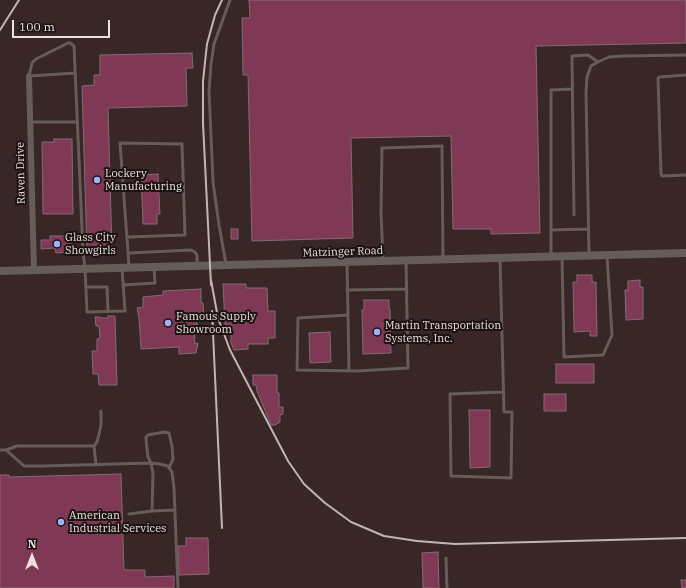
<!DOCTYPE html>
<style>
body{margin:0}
#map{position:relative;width:686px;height:588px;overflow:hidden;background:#392626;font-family:"IBM Plex Serif",serif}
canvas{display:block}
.north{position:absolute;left:12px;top:536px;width:40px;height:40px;-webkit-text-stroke:3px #1b1212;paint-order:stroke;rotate:0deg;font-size:11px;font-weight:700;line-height:16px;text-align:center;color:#ecdfde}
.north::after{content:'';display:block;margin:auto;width:14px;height:18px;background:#ecdfde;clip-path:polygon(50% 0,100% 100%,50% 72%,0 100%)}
.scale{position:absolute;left:12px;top:20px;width:98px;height:18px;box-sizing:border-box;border:2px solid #ecdfde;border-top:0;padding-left:5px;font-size:12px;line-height:14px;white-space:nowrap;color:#ecdfde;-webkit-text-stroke:3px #1b1212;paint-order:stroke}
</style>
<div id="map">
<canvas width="686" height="588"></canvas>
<div class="north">N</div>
<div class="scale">100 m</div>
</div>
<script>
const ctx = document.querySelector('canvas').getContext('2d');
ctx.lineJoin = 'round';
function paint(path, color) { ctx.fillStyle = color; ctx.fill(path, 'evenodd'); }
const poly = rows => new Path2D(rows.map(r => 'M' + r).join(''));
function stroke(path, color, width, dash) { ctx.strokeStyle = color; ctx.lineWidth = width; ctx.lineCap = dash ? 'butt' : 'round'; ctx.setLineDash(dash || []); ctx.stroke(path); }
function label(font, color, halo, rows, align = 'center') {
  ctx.font = font + ' "IBM Plex Serif",serif'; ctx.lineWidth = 4; ctx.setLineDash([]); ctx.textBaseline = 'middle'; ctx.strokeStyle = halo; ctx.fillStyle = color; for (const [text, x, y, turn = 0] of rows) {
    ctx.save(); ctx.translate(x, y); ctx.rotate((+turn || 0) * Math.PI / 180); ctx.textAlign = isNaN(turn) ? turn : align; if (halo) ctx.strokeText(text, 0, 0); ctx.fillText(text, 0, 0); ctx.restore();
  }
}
const building = poly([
 [249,0,686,0,686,43,536,46,540,233,491,234,491,229,453,229,451,136,351,138,353,238,252,241,248,75,243,75,242,18,250,18,249,0],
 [192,53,193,68,186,68,187,106,108,108,112,252,87,253,82,86,94,85,94,75,100,75,100,55,192,53],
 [54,139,72,139,73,214,43,214,42,142,54,142,54,139],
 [158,174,160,214,157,214,157,224,143,224,141,175,158,174],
 [231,229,238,229,238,239,231,239,231,229],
 [50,236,74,236,74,248,68,248,68,252,56,253,55,248,41,249,41,240,50,240,50,236],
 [577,275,592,275,592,282,596,282,597,336,590,336,590,331,574,332,573,282,577,282,577,275],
 [640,280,640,287,643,287,643,319,626,320,625,290,628,290,628,281,640,280],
 [223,284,246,284,246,288,267,288,268,311,275,311,275,338,268,338,268,344,248,344,248,349,234,350,231,343,231,325,225,325,223,284],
 [201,289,201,303,203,303,204,321,197,321,197,325,194,325,195,344,198,343,196,353,179,354,179,347,141,349,139,318,137,308,143,307,143,297,163,295,163,291,201,289],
 [364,300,389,300,389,309,390,309,391,353,363,354,362,310,364,310,364,300],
 [108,316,115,316,117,385,99,385,98,374,93,374,92,351,97,351,97,339,100,338,99,326,96,326,95,317,100,317,100,318,108,318,108,316],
 [330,332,331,362,310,363,309,333,330,332],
 [556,364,594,364,594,383,556,383,556,364],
 [253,375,277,375,277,393,279,393,279,407,283,407,283,414,280,415,280,422,275,425,271,425,257,391,256,385,253,385,253,375],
 [544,394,566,394,566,411,544,411,544,394],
 [469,410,490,410,490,467,470,468,469,410],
 [121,474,124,570,145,570,145,577,174,576,174,588,0,588,0,475,9,475,9,477,121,474],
 [186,538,208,538,209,574,179,575,178,546,186,546,186,538],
 [438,552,439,588,423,588,422,553,438,552],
 [681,580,686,580,686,588,682,588,681,580]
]);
const service = poly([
 [75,73,29,76,32,63,36,59,68,43,70,43,74,46,83,251,85,269,87,312,125,311,122,268],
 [686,75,660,77,658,78,661,174,662,176,686,175],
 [30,122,77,122],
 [574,215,572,56,588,55,598,62],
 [551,230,588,229],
 [128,237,185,235,182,144,120,143,129,266],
 [129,253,191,250,195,252,197,255,197,265],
 [589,254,586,93,587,77,591,66,598,62,609,57,623,56,686,55],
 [551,256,551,90,572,89],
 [562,257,564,357,603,355,612,335,607,256],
 [500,258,504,412,512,412,511,478,451,476,450,394,503,392],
 [383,259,381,212,382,148,442,146,443,259],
 [347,263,348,315,298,318,297,370,357,371,408,368,406,261],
 [226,264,219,225,213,182,209,91,211,64,214,44,230,0],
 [123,285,155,283,154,267],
 [86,287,107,287,108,312],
 [347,290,407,289],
 [348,315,349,371],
 [94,446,96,465],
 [0,450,6,450,24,466,43,466,151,463,159,464,168,466,172,472,174,488,178,588],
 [6,450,17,446,94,446,97,442,99,434,101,425,101,411],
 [152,511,175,510],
 [129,514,152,511,153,473,151,463,148,457,146,440,146,437,148,435,164,432,169,433,172,446,173,459,169,468],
 [446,558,447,588]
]);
const minor = poly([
 [29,76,34,271]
]);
const tertiary = poly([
 [0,271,686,253]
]);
const rail = poly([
 [0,30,19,0],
 [211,280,218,318,230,350,288,461,304,484,325,503,351,522,384,536,417,541,455,544,686,538],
 [211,285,203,123,203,81,207,44,215,15,222,0],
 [212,311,222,528]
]);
const markers = [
 [97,180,4,"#9fb3fd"],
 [57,244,4,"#9fb3fd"],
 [168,323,4,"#9fb3fd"],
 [377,332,4,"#9fb3fd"],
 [61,522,4,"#9fb3fd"]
];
const streetNames = [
 ["Raven Drive",21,173,-91],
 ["Matzinger Road",343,252,-2]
];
const poiNames = [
 ["Lockery",105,174],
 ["Manufacturing",105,187],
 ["Glass City",65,238],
 ["Showgirls",65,251],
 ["Famous Supply",176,317],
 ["Showroom",176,330],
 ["Martin Transportation",385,326],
 ["Systems, Inc.",385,339],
 ["American",69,516],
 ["Industrial Services",69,529]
];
paint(building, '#803954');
stroke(building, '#826c73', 1);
stroke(service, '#665d5a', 3);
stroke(minor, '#665d5a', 6);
stroke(tertiary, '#665d5a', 8);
stroke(rail, '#c3b5b4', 2);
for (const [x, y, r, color] of markers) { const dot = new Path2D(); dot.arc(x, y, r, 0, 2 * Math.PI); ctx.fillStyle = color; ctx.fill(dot); stroke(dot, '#1b1212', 1.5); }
label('11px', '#ecdfde', '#1b1212', streetNames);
label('11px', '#ecdfde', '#1b1212', poiNames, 'left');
</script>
